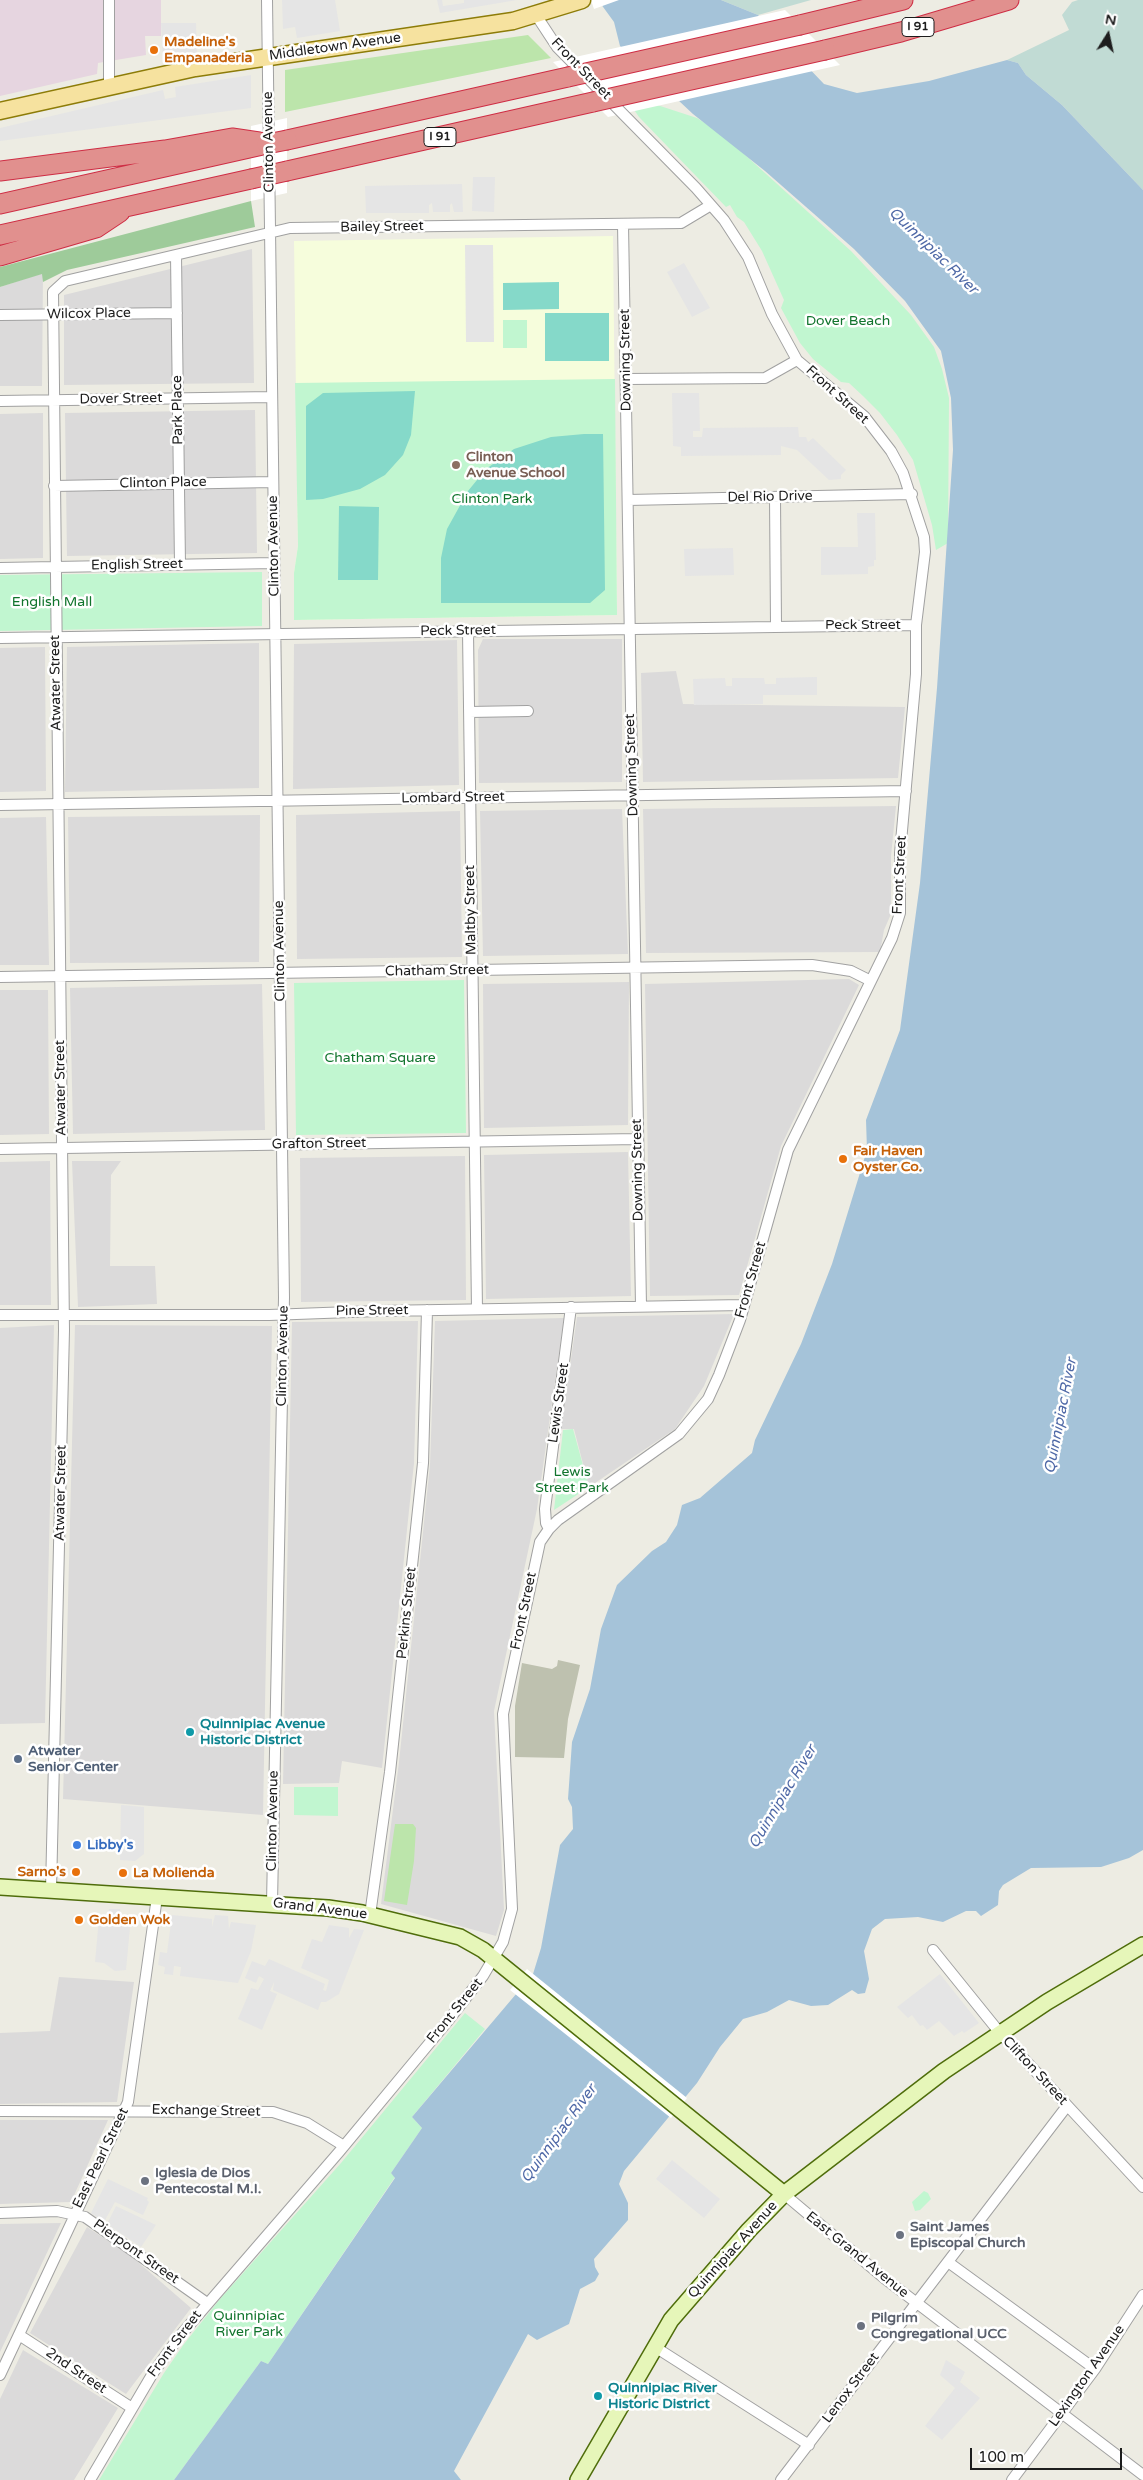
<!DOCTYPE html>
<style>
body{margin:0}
#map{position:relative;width:1143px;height:2480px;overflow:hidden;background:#edece3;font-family:"Varela Round",sans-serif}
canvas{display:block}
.north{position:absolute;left:1083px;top:10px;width:50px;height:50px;-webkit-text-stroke:4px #fff;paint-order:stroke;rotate:10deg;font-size:14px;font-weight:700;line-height:20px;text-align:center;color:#1d1d1d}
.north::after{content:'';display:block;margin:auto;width:18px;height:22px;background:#1d1d1d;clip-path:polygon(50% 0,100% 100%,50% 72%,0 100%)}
.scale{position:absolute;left:970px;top:2448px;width:152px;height:22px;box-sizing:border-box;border:2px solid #1d1d1d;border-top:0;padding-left:6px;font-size:15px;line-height:18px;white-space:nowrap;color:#1d1d1d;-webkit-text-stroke:4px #fff;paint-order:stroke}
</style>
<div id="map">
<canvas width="1143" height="2480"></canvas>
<div class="north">N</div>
<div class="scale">100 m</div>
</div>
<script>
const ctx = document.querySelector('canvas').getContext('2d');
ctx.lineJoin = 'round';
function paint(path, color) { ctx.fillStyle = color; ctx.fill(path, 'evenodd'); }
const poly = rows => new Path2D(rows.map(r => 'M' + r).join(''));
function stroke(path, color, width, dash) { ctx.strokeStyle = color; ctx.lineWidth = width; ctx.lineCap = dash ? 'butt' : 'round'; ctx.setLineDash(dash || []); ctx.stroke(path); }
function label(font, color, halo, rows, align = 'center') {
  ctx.font = font + ' "Varela Round",sans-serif'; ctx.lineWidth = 5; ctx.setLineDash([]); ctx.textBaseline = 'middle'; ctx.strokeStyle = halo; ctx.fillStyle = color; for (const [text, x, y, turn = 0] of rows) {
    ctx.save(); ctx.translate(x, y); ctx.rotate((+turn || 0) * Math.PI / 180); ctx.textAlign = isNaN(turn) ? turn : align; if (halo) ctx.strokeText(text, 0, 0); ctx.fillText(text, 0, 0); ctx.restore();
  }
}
const residential = poly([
 [252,249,254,383,64,385,64,295],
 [43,273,42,386,0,386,0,287],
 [255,410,257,553,67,556,65,413],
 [43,413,43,558,0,559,0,414],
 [483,639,622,639,622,782,479,783,478,650],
 [457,640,459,785,293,789,294,644],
 [259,643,259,788,65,792,67,647],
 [45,647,46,791,0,792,0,648],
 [676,671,683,704,905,707,898,778,643,782,641,673],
 [896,806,891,856,891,914,884,930,880,952,646,953,643,809],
 [622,809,628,954,483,956,480,811],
 [460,811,462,957,297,959,296,815],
 [260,815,259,962,70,963,68,817],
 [46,817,49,965,0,965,0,818],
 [849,979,859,985,781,1146,739,1295,650,1296,645,984],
 [629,982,628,1125,484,1128,483,984],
 [262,984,265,1130,73,1134,70,988],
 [0,990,48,990,49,1134,0,1135],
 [628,1152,631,1296,486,1299,484,1155],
 [465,1156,466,1300,301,1302,300,1158],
 [50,1161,51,1305,0,1305,0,1162],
 [72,1161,121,1161,111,1175,110,1266,155,1266,157,1304,78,1307],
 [734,1314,704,1386,675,1429,589,1487,574,1429,561,1429,577,1317],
 [564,1318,537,1509,494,1711,504,1910,496,1936,381,1904,399,1762,430,1465,435,1321],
 [418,1321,414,1463,382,1768,342,1761,339,1783,283,1784,292,1322],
 [54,1325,45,1723,0,1724,0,1328],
 [75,1325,272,1326,263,1815,63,1799],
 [59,1977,134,1982,117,2102,0,2104,0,2033,50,2031],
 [0,2120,108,2120,71,2202,0,2204],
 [61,2223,0,2352,0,2224],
 [87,2227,131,2256,191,2308,126,2394,30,2333],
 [23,2350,118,2408,74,2480,0,2480,0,2399]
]);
const industrial = poly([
 [0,0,161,0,161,36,145,36,146,55,98,63,97,74,0,96]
]);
const education = poly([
 [613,236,617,615,294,620,294,573,298,546,294,241]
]);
const construction = poly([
 [558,1660,580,1665,568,1719,564,1758,515,1757,515,1706,522,1663,552,1669,557,1666]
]);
const grass = poly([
 [528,35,551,58,285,112,285,70],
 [395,1824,413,1824,416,1828,414,1861,407,1905,384,1901]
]);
const forest = poly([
 [251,201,255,227,67,270,43,282,42,274,0,287,0,267]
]);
const wetland = poly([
 [721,0,811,0,758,15],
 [1078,0,1143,0,1143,190,1062,105,1026,75,1018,63,1007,60,1069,30,1062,15,1072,2]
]);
const park = poly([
 [606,69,651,103,697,118,722,134,851,251,911,315,934,347,942,369,949,398,948,543,936,550,932,525,913,460,897,435,880,413,863,396,849,383,841,382,813,359,800,343,781,308,784,300,762,251,744,222,737,217,730,205,726,207,639,117],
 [503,320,527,320,527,348,503,348],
 [615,379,617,615,294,620,294,573,298,546,295,383],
 [262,572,262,626,0,631,0,575],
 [464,980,466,1133,296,1135,294,983],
 [573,1429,589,1487,554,1510,563,1430],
 [294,1787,338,1787,338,1816,294,1815],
 [465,2013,485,2029,412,2117,422,2128,391,2173,395,2177,268,2364,261,2361,174,2480,99,2480,164,2373,184,2344,220,2299,341,2163],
 [924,2191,928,2193,931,2199,920,2210,915,2211,912,2202]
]);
const pitch = poly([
 [559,282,559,309,503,310,503,283],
 [545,313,609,313,609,361,545,361],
 [415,391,411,435,403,455,385,475,360,489,323,499,306,500,306,406,323,393],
 [584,434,603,434,605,590,590,603,441,603,441,558,447,529,468,491,486,469,514,449,551,437],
 [339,506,379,507,378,580,338,580]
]);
const parking = poly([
 [282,0,335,0,340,31,297,38,295,27,283,29],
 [437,0,442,0,443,6,464,3,464,0,517,0,440,13],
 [161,23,196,23,197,53,163,59],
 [251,75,251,108,0,141,0,128,163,90,165,99,176,97,175,87],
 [473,177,495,177,494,212,472,211],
 [462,184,463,212,454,212,452,203,450,205,450,212,433,212,432,203,429,205,429,213,366,213,365,186],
 [465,245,493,245,494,342,466,342],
 [684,263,710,308,692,317,667,272],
 [672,393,699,393,700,431,693,431,693,437,702,437,703,428,798,427,799,437,806,437,808,442,813,438,846,470,841,475,841,479,829,480,797,450,781,446,781,455,681,456,681,447,673,446],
 [857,513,875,513,876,560,874,560,874,566,868,567,868,574,821,575,821,547,858,547],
 [733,548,734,575,685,576,684,549],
 [817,677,817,695,763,695,763,704,694,705,693,679,725,678,726,686,732,686,732,678,764,678,765,684,776,684,776,678],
 [121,1805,144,1807,144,1854,135,1861,120,1860],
 [109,1909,120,1909,121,1915,131,1917,126,1970,115,1971,104,1963,95,1962,99,1918,107,1918],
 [172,1915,212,1919,212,1927,215,1915,228,1916,229,1929,231,1922,256,1925,251,1951,238,1983,180,1976,181,1967,174,1966,173,1975,164,1974,165,1967,158,1965,160,1952,167,1953],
 [329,1925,349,1928,349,1938,354,1929,364,1930,339,1994,326,2002,321,2002,318,2010,273,1990,274,1982,270,1991,277,1994,262,2030,238,2019,251,1988,258,1990,264,1979,259,1976,256,1983,245,1978,252,1961,265,1966,269,1959,325,1984,323,1990,326,1991,329,1980,301,1968,312,1939,322,1942],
 [940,1974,979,2023,964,2033,962,2031,954,2036,939,2021,927,2030,923,2025,920,2026,912,2015,908,2018,897,2007],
 [672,2160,720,2199,704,2218,656,2179],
 [108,2179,148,2198,147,2200,149,2202,143,2215,115,2202,104,2222,91,2213],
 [116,2206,156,2225,141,2247,107,2224],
 [946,2360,965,2372,960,2382,980,2398,942,2440,925,2426,955,2388,940,2375]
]);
const water = poly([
 [598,0,721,0,758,15,824,84,857,93,929,81,1007,60,1018,63,1026,75,1062,105,1143,190,1143,1850,1129,1858,1101,1867,1031,1868,1003,1885,999,1891,998,1905,981,1916,976,1911,966,1911,943,1922,918,1917,885,1919,872,1929,864,1951,869,1979,865,1993,858,1994,852,1990,828,2005,811,2006,789,2000,767,2012,743,2019,720,2047,697,2083,624,2171,619,2184,628,2203,628,2220,594,2259,595,2267,599,2274,595,2281,580,2289,569,2324,537,2340,528,2334,454,2471,461,2480,174,2480,261,2361,268,2364,395,2178,391,2173,422,2128,412,2117,533,1974,541,1948,560,1845,573,1829,572,1807,568,1799,572,1742,590,1689,601,1629,617,1585,652,1551,666,1542,677,1525,682,1505,700,1498,752,1453,755,1440,801,1344,832,1264,867,1150,866,1120,900,1030,920,883,937,688,953,450,951,398,941,351,905,301,854,249,765,171,693,114,620,46,614,22]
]);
const pier = poly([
 [591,0,619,0,594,9],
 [785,10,840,65,608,117,553,62],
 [287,118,287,193,251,201,251,126],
 [527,1969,687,2098,671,2118,510,1990]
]);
const street = poly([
 [109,0,109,86],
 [267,0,284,1297,272,1903],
 [623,224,641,1306],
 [176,255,180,565],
 [0,315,177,313],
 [627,379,765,378,797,360],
 [0,401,272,397],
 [54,486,273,482],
 [775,497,776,626],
 [628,500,912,494],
 [0,568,274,563],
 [468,631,477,1309],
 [0,638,916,625],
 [469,712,528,711],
 [0,805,906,791],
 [0,977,812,965,851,971,871,981],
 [0,1149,638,1139],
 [0,1315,269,1315,378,1311,744,1305],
 [549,1529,546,1523,545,1509,571,1307],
 [51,1890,64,1330,53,292,65,281,290,228,681,223,711,205],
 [370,1915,390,1772,423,1463,427,1310],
 [933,1950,1000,2033,1143,2187],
 [0,2111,273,2112,307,2123,344,2146],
 [784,2194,884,2278,1143,2475],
 [0,2213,57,2211,85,2217,207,2303],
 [948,2262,1095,2369],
 [19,2335,132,2408],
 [655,2347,809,2445],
 [0,2375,128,2102,157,1897],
 [90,2480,153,2373,179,2337,339,2152,447,2022,483,1976,503,1942,512,1909,503,1714,540,1542,549,1529,558,1520,679,1434,708,1399,719,1375,740,1320,788,1150,892,938,900,913,900,853,916,674,916,625,925,552,924,537,903,473,891,451,864,416,797,360,772,314,748,257,724,220,696,188,557,47,536,15],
 [781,2480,1067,2106],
 [1012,2480,1095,2369,1143,2295]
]);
const secondary = poly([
 [0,1887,328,1908,362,1913,460,1937,483,1950,784,2194],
 [578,2480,671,2320,749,2230,784,2194,944,2071,1047,2002,1143,1945]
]);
const primary = poly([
 [0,111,195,68,513,21,582,0]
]);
const highway = poly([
 [800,25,903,0],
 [825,50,901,32,1009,0],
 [287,140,568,77],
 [0,171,165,150,232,138,259,142],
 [287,171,593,102],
 [0,204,267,144],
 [0,235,251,179],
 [0,256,96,228,120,212]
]);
const highwayBridge = poly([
 [568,77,800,25],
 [593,102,825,50],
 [267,144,287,140],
 [251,179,287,171]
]);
const markers = [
 [154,50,5,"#e8710a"],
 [456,465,5,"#8d6e63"],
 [843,1159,5,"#e8710a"],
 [190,1732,5,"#0f9aa8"],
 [18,1759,5,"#5c6f8a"],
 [77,1845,5,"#3f7fe0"],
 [76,1872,5,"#e8710a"],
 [123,1873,5,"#e8710a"],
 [79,1920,5,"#e8710a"],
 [145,2181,5,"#6b7280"],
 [900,2235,5,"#6b7280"],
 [861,2326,5,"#6b7280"],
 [598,2396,5,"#0f9aa8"]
];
const shields = [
 [918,27,32],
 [440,137,32]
];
const shieldNames = [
 ["I 91",918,27],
 ["I 91",440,137]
];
const foodNames = [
 ["Madeline's",164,42],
 ["Empanaderia",164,58],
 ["Fair Haven",853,1151],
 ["Oyster Co.",853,1167],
 ["Sarno's",66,1872,"right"],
 ["La Molienda",133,1873],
 ["Golden Wok",89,1920]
];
const streetNames = [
 ["Middletown Avenue",335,47,-8],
 ["Front Street",581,69,46],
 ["Clinton Avenue",269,142,-91],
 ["Bailey Street",382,227,-1],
 ["Wilcox Place",89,314,-1],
 ["Downing Street",626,360,-91],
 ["Front Street",837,395,42],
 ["Dover Street",121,399,-1],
 ["Park Place",178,410,-91],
 ["Clinton Place",163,483,-1],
 ["Del Rio Drive",770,497,-1],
 ["Clinton Avenue",274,546,-91],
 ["English Street",137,565,-1],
 ["Peck Street",863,625],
 ["Peck Street",458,631,-1],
 ["Atwater Street",56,683,-91],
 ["Downing Street",632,765,-92],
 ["Lombard Street",453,798,-1],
 ["Front Street",900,875,-87],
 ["Maltby Street",471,910,-91],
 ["Clinton Avenue",280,951,-91],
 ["Chatham Street",437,971,-1],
 ["Atwater Street",61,1088,-91],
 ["Grafton Street",319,1144,-1],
 ["Downing Street",638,1170,-91],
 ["Front Street",751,1280,-74],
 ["Pine Street",372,1311,-1],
 ["Clinton Avenue",283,1356,-89],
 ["Lewis Street",559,1403,-82],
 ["Atwater Street",61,1493,-89],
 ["Front Street",524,1611,-78],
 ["Perkins Street",407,1613,-84],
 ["Clinton Avenue",273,1821,-89],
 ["Grand Avenue",320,1909,7],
 ["Front Street",455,2011,-51],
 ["Clifton Street",1035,2071,47],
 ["Exchange Street",206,2111,1],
 ["East Pearl Street",101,2158,-64],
 ["Quinnipiac Avenue",733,2250,-48],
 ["Pierpont Street",136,2252,35],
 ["East Grand Avenue",857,2255,39],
 ["Front Street",175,2344,-53],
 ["2nd Street",76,2371,34],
 ["Lexington Avenue",1087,2376,-55],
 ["Lenox Street",851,2388,-53]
];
const parkNames = [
 ["Dover Beach",848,321],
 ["Clinton Park",492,499],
 ["English Mall",52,602],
 ["Chatham Square",380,1058],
 ["Lewis",572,1472],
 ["Street Park",572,1488],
 ["Quinnipiac",249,2316],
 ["River Park",249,2332]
];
const educationNames = [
 ["Clinton",466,457],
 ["Avenue School",466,473]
];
const cultureNames = [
 ["Quinnipiac Avenue",200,1724],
 ["Historic District",200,1740],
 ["Quinnipiac River",608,2388],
 ["Historic District",608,2404]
];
const serviceNames = [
 ["Atwater",28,1751],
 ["Senior Center",28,1767]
];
const shopNames = [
 ["Libby's",87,1845]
];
const worshipNames = [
 ["Iglesia de Dios",155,2173],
 ["Pentecostal M.I.",155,2189],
 ["Saint James",910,2227],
 ["Episcopal Church",910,2243],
 ["Pilgrim",871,2318],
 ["Congregational UCC",871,2334]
];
const waterNames = [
 ["Quinnipiac River",933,251,44],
 ["Quinnipiac River",1061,1416,-79],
 ["Quinnipiac River",783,1797,-59],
 ["Quinnipiac River",559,2134,-54]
];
paint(residential, '#dbdada');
paint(industrial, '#e6d5e0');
paint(education, '#f6fddc');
paint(construction, '#bec1af');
paint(grass, '#bce5ab');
paint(forest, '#9ecb9a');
paint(wetland, '#c1dbd4');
paint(park, '#c1f6d0');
paint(pitch, '#85d9c9');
paint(parking, '#e5e5e5');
paint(water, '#a5c3d9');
paint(pier, '#fff');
stroke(street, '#a1a1a1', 12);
stroke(secondary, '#4f6d0b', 18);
stroke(primary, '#8d7c08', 19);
stroke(highway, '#ce2d44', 21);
stroke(street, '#fff', 10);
stroke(secondary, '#e6f6b9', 15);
stroke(primary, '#f6e29f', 16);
stroke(highway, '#e1908e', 19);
stroke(highwayBridge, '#ce2d44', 21, []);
stroke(highwayBridge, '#e1908e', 19);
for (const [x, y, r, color] of markers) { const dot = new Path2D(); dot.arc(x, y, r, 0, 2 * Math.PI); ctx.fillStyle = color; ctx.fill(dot); stroke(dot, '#fff', 2); }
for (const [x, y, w] of shields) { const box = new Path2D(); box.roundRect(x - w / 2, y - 9.5, w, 19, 4); ctx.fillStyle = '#fff'; ctx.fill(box); stroke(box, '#1d1d1d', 1); }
label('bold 12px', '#1d1d1d', null, shieldNames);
label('bold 14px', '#c56008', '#fff', foodNames, 'left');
label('14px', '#1d1d1d', '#fff', streetNames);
label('14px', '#11742d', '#fff', parkNames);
label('bold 14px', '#785e54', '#fff', educationNames, 'left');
label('bold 14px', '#0d838f', '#fff', cultureNames, 'left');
label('bold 14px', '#4e5e75', '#fff', serviceNames, 'left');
label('bold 14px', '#366cbe', '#fff', shopNames, 'left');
label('bold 14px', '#5b616d', '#fff', worshipNames, 'left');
label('italic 15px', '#4f69a7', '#fff', waterNames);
</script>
